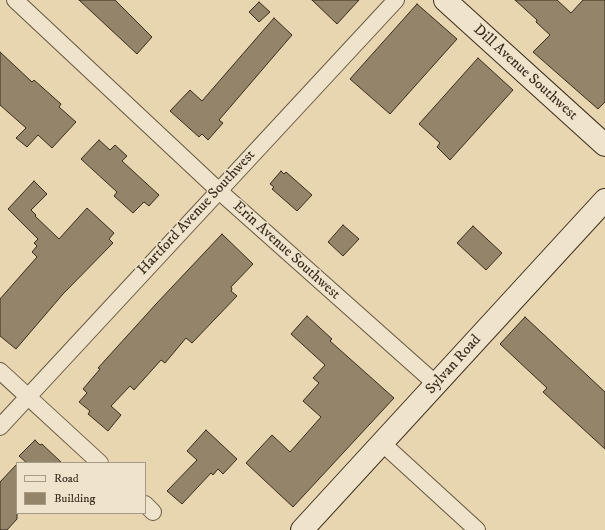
<!DOCTYPE html>
<style>
body{margin:0}
#map{position:relative;width:605px;height:530px;overflow:hidden;background:#e7d6af;font-family:"IM FELL DW Pica",serif}
canvas{display:block}
.legend{position:absolute;left:16px;top:462px;width:130px;height:52px;box-sizing:border-box;background:#efe4cb;border:1px solid #a79a86;margin:0;padding:5px 7px;list-style:none;font-size:12px;color:#3a2c1e}
.legend li{display:flex;align-items:center;gap:8px;height:20px}
.legend b{width:20px;border:1px solid #a79a86}
</style>
<div id="map">
<canvas width="605" height="530"></canvas>
<ul class="legend">
<li><b style="height:5px;background:#efe4cb"></b>Road</li>
<li><b style="height:11px;background:#948469"></b>Building</li>
</ul>
</div>
<script>
const ctx = document.querySelector('canvas').getContext('2d');
ctx.lineJoin = 'round';
function paint(path, color) { ctx.fillStyle = color; ctx.fill(path, 'evenodd'); }
const poly = rows => new Path2D(rows.map(r => 'M' + r).join(''));
function stroke(path, color, width, dash) { ctx.strokeStyle = color; ctx.lineWidth = width; ctx.lineCap = dash ? 'butt' : 'round'; ctx.setLineDash(dash || []); ctx.stroke(path); }
function label(font, color, halo, rows, align = 'center') {
  ctx.font = font + ' "IM FELL DW Pica",serif'; ctx.lineWidth = 3; ctx.setLineDash([]); ctx.textBaseline = 'middle'; ctx.strokeStyle = halo; ctx.fillStyle = color; for (const [text, x, y, turn = 0] of rows) {
    ctx.save(); ctx.translate(x, y); ctx.rotate((+turn || 0) * Math.PI / 180); ctx.textAlign = isNaN(turn) ? turn : align; if (halo) ctx.strokeText(text, 0, 0); ctx.fillText(text, 0, 0); ctx.restore();
  }
}
const building = poly([
 [79,0,115,0,152,37,137,54,79,0],
 [312,0,359,0,337,24,312,0],
 [515,0,557,0,571,13,583,0,605,0,605,102,598,109,533,52,550,35,536,22,537,20,515,0],
 [259,2,270,12,259,22,249,12,259,2],
 [417,4,457,39,390,114,350,79,417,4],
 [274,18,292,35,219,120,223,123,208,140,202,134,199,137,170,111,190,90,202,101,274,18],
 [0,52,32,82,34,80,61,104,59,107,76,122,52,148,38,135,27,147,16,138,26,128,0,105,0,52],
 [478,58,513,90,450,160,437,147,440,143,419,124,478,58],
 [99,140,110,150,115,145,127,156,122,161,159,195,149,206,144,202,133,213,114,196,117,192,81,159,99,140],
 [281,171,284,174,286,172,312,195,297,211,272,189,274,187,270,184,281,171],
 [34,181,47,194,31,210,36,215,35,216,59,239,87,208,114,233,109,239,113,243,63,294,16,349,0,336,0,299,37,257,32,252,37,246,34,243,38,239,8,209,34,181],
 [343,225,359,239,343,256,328,242,343,225],
 [473,226,502,253,486,270,457,243,473,226],
 [222,234,253,264,231,287,232,289,231,291,237,296,192,343,186,338,165,363,161,360,134,390,130,386,111,406,121,415,108,431,88,414,90,411,79,402,87,393,83,389,100,369,98,368,156,304,222,234],
 [307,316,332,339,330,341,394,398,293,507,246,463,272,435,290,452,321,417,303,401,319,383,313,378,325,365,291,334,307,316],
 [525,317,605,392,605,449,543,392,547,388,500,344,525,317],
 [206,430,237,459,223,474,218,469,213,475,211,473,182,504,167,491,197,460,187,451,206,430],
 [35,440,40,445,42,444,62,463,27,463,19,456,35,440],
 [17,464,17,519,7,530,0,530,0,482,17,464]
]);
const street = poly([
 [15,0,218,190,436,384],
 [0,371,100,463],
 [0,427,396,0],
 [382,443,477,530],
 [145,504,153,512]
]);
const secondary = poly([
 [445,0,605,145],
 [302,530,605,200]
]);
const streetNames = [
 ["Dill Avenue Southwest",525,73,42],
 ["Hartford Avenue Southwest",197,213,-47],
 ["Erin Avenue Southwest",286,251,42],
 ["Sylvan Road",454,365,-48]
];
paint(building, '#948469');
stroke(building, '#3a2c1e', 1);
stroke(street, '#655642', 18);
stroke(secondary, '#3a2c1e', 24);
stroke(street, '#efe4cb', 16);
stroke(secondary, '#efe4cb', 22);
label('15px', '#3a2c1e', '#efe4cb', streetNames);
</script>
